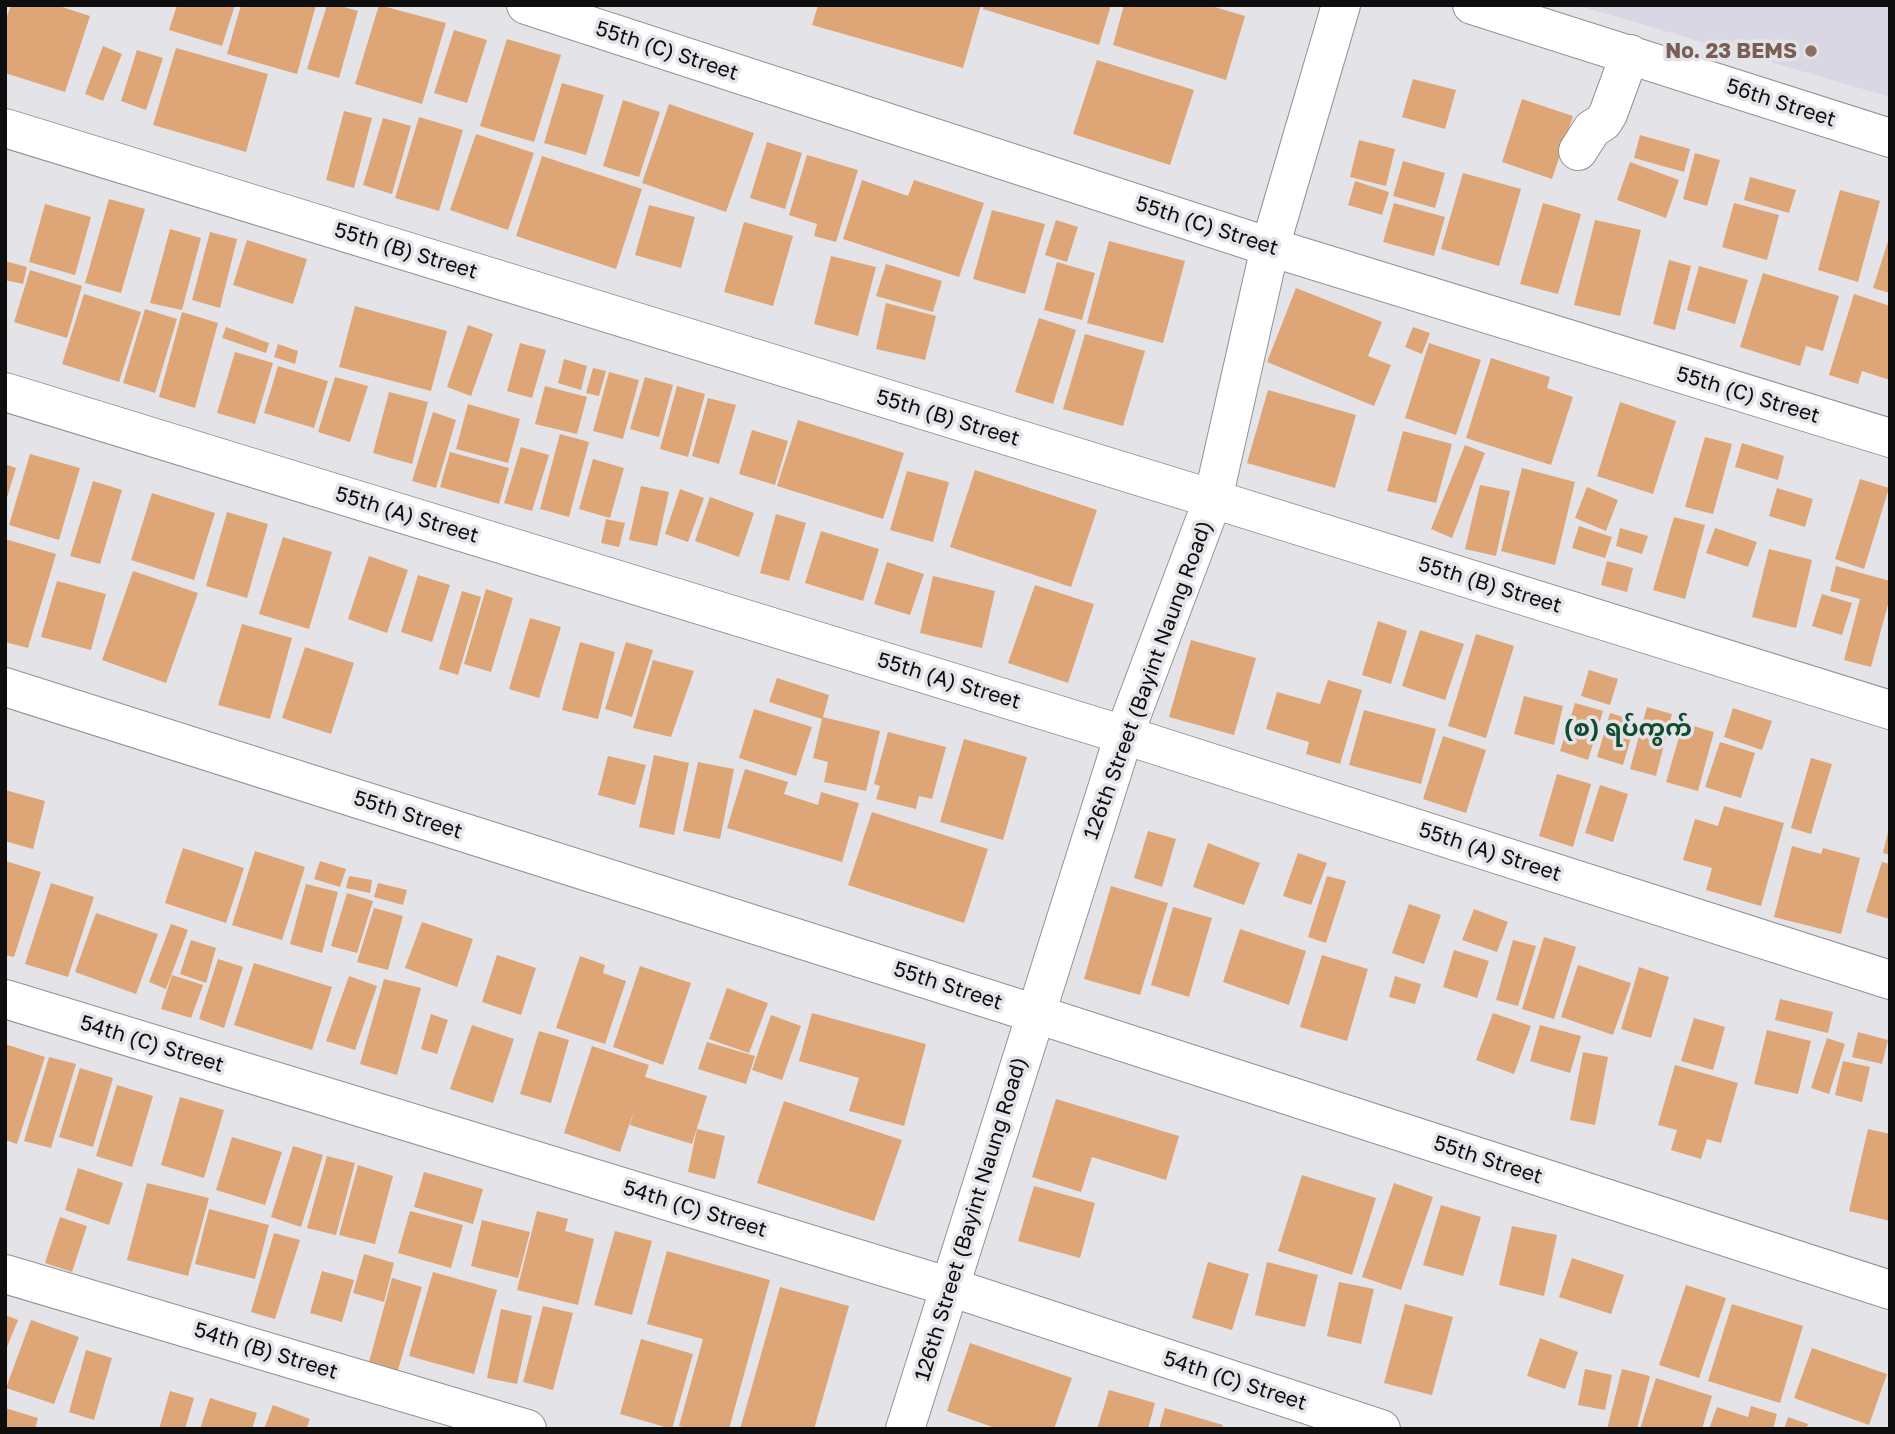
<!DOCTYPE html>
<meta charset="utf-8">
<style>
body{margin:0}
#map{position:relative;width:1895px;height:1434px;overflow:hidden;background:#e4e3e8;font-family:"Golos Text",sans-serif}
canvas{display:block}
.frame{position:absolute;inset:0;border:7px solid #0e0e0f;pointer-events:none}
</style>
<div id="map">
<canvas width="1895" height="1434"></canvas>
<div class="frame"></div>
</div>
<script>
const ctx = document.querySelector('canvas').getContext('2d');
ctx.lineJoin = 'round';
function paint(path, color) { ctx.fillStyle = color; ctx.fill(path, 'evenodd'); }
const poly = rows => new Path2D(rows.map(r => 'M' + r).join(''));
function stroke(path, color, width, dash) { ctx.strokeStyle = color; ctx.lineWidth = width; ctx.lineCap = dash ? 'butt' : 'round'; ctx.setLineDash(dash || []); ctx.stroke(path); }
function label(font, color, halo, rows, align = 'center') {
  ctx.font = font + ' "Golos Text","Noto Sans Myanmar",sans-serif'; ctx.lineWidth = 7; ctx.setLineDash([]); ctx.textBaseline = 'middle'; ctx.strokeStyle = halo; ctx.fillStyle = color; for (const [text, x, y, turn = 0] of rows) {
    ctx.save(); ctx.translate(x, y); ctx.rotate((+turn || 0) * Math.PI / 180); ctx.textAlign = isNaN(turn) ? turn : align; if (halo) ctx.strokeText(text, 0, 0); ctx.fillText(text, 0, 0); ctx.restore();
  }
}
const built = poly([
 [1576,5,1890,5,1890,97]
]);
const building = poly([
 [11,5,56,5,90,16,65,92,5,73,5,22],
 [177,5,235,5,222,46,169,30],
 [241,5,316,5,297,74,227,54],
 [327,5,337,5,358,11,339,78,307,69],
 [379,5,446,23,422,104,355,84],
 [818,5,981,5,963,68,812,25],
 [984,5,1111,5,1099,45,983,9],
 [1124,5,1208,5,1245,16,1226,80,1113,45],
 [454,30,487,40,467,103,434,93],
 [507,39,561,55,534,142,480,126],
 [103,46,122,54,103,101,85,94],
 [176,48,268,74,246,152,153,125],
 [137,50,163,58,146,110,121,101],
 [1097,60,1194,90,1170,165,1073,134],
 [1413,79,1456,90,1445,129,1402,117],
 [562,83,604,95,586,155,544,143],
 [1522,99,1573,116,1552,179,1502,162],
 [623,100,660,112,639,177,603,166],
 [669,104,754,133,726,212,642,183],
 [344,111,372,118,354,188,326,180],
 [419,117,463,130,439,211,395,198],
 [383,118,411,126,392,194,363,185],
 [476,134,534,153,508,230,450,210],
 [1640,135,1690,149,1684,172,1634,158],
 [1359,140,1395,149,1386,186,1350,177],
 [767,142,802,153,785,209,750,198],
 [1695,153,1720,160,1707,206,1683,199],
 [807,155,858,170,836,242,814,236,817,224,789,215],
 [542,156,642,189,616,269,516,236],
 [1403,161,1445,173,1435,208,1393,196],
 [1630,162,1679,180,1666,218,1617,200],
 [1463,173,1521,189,1499,266,1441,249],
 [1750,177,1796,190,1789,213,1744,200],
 [862,180,908,196,914,180,984,203,959,277,843,239],
 [1355,181,1389,192,1382,215,1348,205],
 [1840,190,1880,201,1858,282,1818,270],
 [109,199,145,209,121,293,85,283],
 [1394,203,1445,217,1434,256,1383,242],
 [1543,203,1581,214,1558,294,1520,284],
 [1734,203,1779,215,1767,260,1722,247],
 [45,204,91,217,75,275,29,262],
 [649,205,695,217,681,268,635,255],
 [992,210,1045,224,1025,294,973,279],
 [1056,220,1078,227,1067,262,1045,255],
 [1595,220,1641,230,1620,316,1574,305],
 [744,222,793,236,773,306,724,292],
 [170,229,201,238,182,310,150,303],
 [210,232,237,239,220,308,192,300],
 [1890,235,1890,293,1873,288],
 [247,240,307,259,293,304,233,285],
 [1109,241,1185,261,1163,343,1087,323],
 [831,256,876,267,858,336,814,324],
 [1669,260,1691,266,1675,330,1653,324],
 [5,261,27,267,23,284,5,280],
 [1057,262,1095,273,1082,320,1044,310],
 [886,264,942,281,933,312,876,296],
 [1699,266,1748,280,1735,324,1687,310],
 [30,270,82,286,67,338,14,322],
 [1763,273,1839,296,1823,351,1806,346,1800,366,1740,347],
 [1296,288,1382,322,1368,356,1391,365,1374,406,1267,362],
 [84,294,141,312,119,382,62,364],
 [1854,294,1890,306,1890,380,1862,371,1858,384,1829,375],
 [886,303,936,316,925,360,876,349],
 [355,306,447,331,431,391,339,367],
 [145,309,177,319,155,393,123,383],
 [182,312,218,323,195,408,159,397],
 [1039,318,1076,330,1053,404,1015,392],
 [468,325,493,334,471,396,447,387],
 [226,327,269,343,266,353,222,338],
 [1413,327,1430,333,1422,354,1405,347],
 [1085,334,1145,351,1123,426,1063,409],
 [520,343,546,350,532,398,507,391],
 [1429,343,1481,360,1456,435,1405,418],
 [278,344,298,351,295,364,274,357],
 [235,352,273,363,255,424,217,413],
 [1491,358,1550,377,1547,388,1573,397,1551,465,1466,438],
 [564,359,587,366,581,390,558,383],
 [278,366,328,381,314,428,264,413],
 [593,368,606,371,599,396,586,393],
 [609,372,639,380,623,439,593,431],
 [335,377,368,386,350,442,318,432],
 [645,377,673,385,659,437,630,429],
 [545,386,587,397,577,434,535,424],
 [677,386,705,394,688,457,660,449],
 [1268,390,1356,415,1335,488,1247,463],
 [389,392,428,402,412,464,373,453],
 [708,398,736,405,719,464,692,456],
 [1620,402,1676,421,1653,494,1597,476],
 [468,404,520,419,508,463,456,449],
 [433,412,456,420,436,488,412,481],
 [798,420,904,453,883,519,777,486],
 [752,430,788,441,775,485,739,474],
 [1403,431,1452,444,1436,503,1387,491],
 [560,434,589,442,569,517,540,509],
 [1705,437,1732,444,1713,514,1685,507],
 [1742,443,1784,456,1778,480,1735,467],
 [1465,445,1485,453,1452,538,1431,529],
 [521,447,549,455,532,511,504,503],
 [450,452,509,468,499,504,440,487],
 [30,454,80,468,59,540,9,525],
 [593,459,624,468,610,518,579,509],
 [5,464,16,468,6,501,5,501],
 [1522,468,1575,482,1555,565,1501,551],
 [975,470,1097,510,1071,587,950,547],
 [907,471,949,482,933,542,890,530],
 [1860,479,1889,488,1864,569,1835,559],
 [93,481,122,490,100,564,70,556],
 [1480,485,1510,491,1496,556,1465,549],
 [641,486,669,492,657,546,629,540],
 [1587,487,1618,500,1606,531,1575,518],
 [1777,488,1813,499,1805,527,1769,516],
 [680,489,704,498,688,542,665,534],
 [152,493,215,513,194,580,131,560],
 [710,497,754,513,739,557,695,541],
 [227,512,268,524,247,598,206,586],
 [776,514,806,523,789,581,760,573],
 [1674,517,1705,525,1685,599,1653,590],
 [606,519,625,523,619,547,601,543],
 [1579,526,1612,537,1605,558,1572,548],
 [1620,528,1648,536,1642,554,1616,546],
 [1715,528,1757,542,1748,567,1706,553],
 [821,531,879,549,863,601,805,583],
 [283,537,332,552,309,629,259,614],
 [5,539,56,554,28,648,5,642],
 [1769,549,1812,560,1796,628,1752,617],
 [369,556,408,570,387,633,348,619],
 [1607,561,1633,568,1627,592,1601,585],
 [887,562,924,574,910,615,874,604],
 [1836,566,1890,581,1890,597,1871,667,1844,660,1860,599,1830,591],
 [133,571,198,593,166,683,102,660],
 [418,575,450,585,432,642,401,632],
 [933,576,995,591,982,648,920,633],
 [57,581,106,594,91,650,41,637],
 [1035,585,1094,604,1068,683,1008,663],
 [486,589,513,598,491,672,464,664],
 [462,591,481,597,458,675,439,669],
 [1822,594,1852,603,1842,635,1812,626],
 [530,618,561,627,539,698,509,689],
 [1378,621,1407,631,1391,684,1362,675],
 [242,624,292,638,270,719,218,705],
 [1420,630,1464,644,1445,700,1402,686],
 [1476,634,1514,646,1486,738,1448,726],
 [1191,640,1256,658,1234,735,1169,717],
 [580,642,615,652,598,719,562,710],
 [626,642,653,650,632,717,605,709],
 [305,647,354,663,331,734,282,718],
 [653,660,694,671,671,737,633,728],
 [1589,670,1618,679,1610,705,1581,696],
 [777,678,829,695,823,717,880,731,866,791,824,782,828,762,813,758,822,719,769,702],
 [1328,680,1362,690,1340,764,1306,754,1309,742,1266,729,1277,692,1320,704],
 [1524,696,1563,706,1554,745,1514,734],
 [1575,703,1603,711,1588,760,1560,751],
 [1647,707,1672,714,1656,776,1630,769],
 [1733,708,1772,721,1762,750,1724,737],
 [754,709,812,727,796,776,739,758],
 [1364,710,1436,729,1421,784,1349,765],
 [1610,713,1636,721,1623,765,1597,757],
 [1683,723,1714,732,1698,791,1666,782],
 [888,732,946,747,932,799,919,796,916,809,876,799,880,786,874,784],
 [1443,736,1486,750,1466,813,1423,799],
 [964,739,1027,757,1003,840,940,822],
 [1720,742,1755,753,1741,798,1705,787],
 [654,755,689,763,674,835,639,827],
 [608,756,646,765,635,805,598,795],
 [1811,758,1832,764,1811,834,1791,828],
 [698,762,734,769,720,839,683,831],
 [745,769,788,782,784,794,818,805,821,792,859,803,842,862,727,828],
 [1557,774,1591,784,1573,847,1539,836],
 [1600,785,1628,794,1613,842,1585,833],
 [5,790,45,801,33,849,5,841],
 [1724,806,1784,823,1761,906,1706,890,1712,868,1683,860,1695,819,1718,826],
 [872,812,988,849,964,923,848,885],
 [1889,828,1890,829,1890,855,1883,853],
 [1148,831,1176,839,1162,887,1134,878],
 [1208,843,1260,863,1244,905,1193,887],
 [1792,846,1821,854,1823,848,1860,858,1841,934,1774,917],
 [183,848,244,868,226,923,165,903],
 [255,851,305,867,282,940,232,925],
 [1298,853,1327,863,1311,905,1283,896],
 [6,861,41,872,14,957,5,955],
 [320,861,346,869,340,887,314,879],
 [1882,862,1890,864,1890,919,1866,912],
 [349,876,372,880,370,893,346,888],
 [1327,876,1346,881,1326,943,1308,937],
 [51,883,94,897,68,977,25,964],
 [378,883,407,890,403,905,374,897],
 [306,884,338,892,322,953,290,944],
 [1111,886,1168,903,1140,995,1084,979],
 [347,893,373,901,357,953,331,946],
 [1409,904,1441,915,1424,964,1392,953],
 [1173,907,1212,918,1189,997,1151,985],
 [374,908,403,916,388,970,357,962],
 [1474,909,1508,922,1497,952,1462,940],
 [96,913,158,934,136,994,75,972],
 [422,922,473,939,457,987,405,968],
 [171,924,188,930,166,989,149,982],
 [1240,929,1306,951,1289,1005,1223,982],
 [1544,937,1576,947,1554,1019,1522,1009],
 [191,940,216,948,206,983,180,974],
 [1513,940,1536,946,1518,1006,1496,1000],
 [1454,950,1489,961,1477,998,1443,987],
 [497,955,536,968,521,1015,482,1002],
 [1322,955,1368,969,1347,1041,1300,1027],
 [580,956,605,965,603,973,626,981,605,1044,556,1028],
 [218,959,243,967,224,1028,199,1019],
 [254,963,332,987,312,1050,234,1025],
 [1578,965,1631,983,1613,1035,1561,1017],
 [640,966,691,983,663,1065,613,1047],
 [1639,967,1669,977,1651,1038,1621,1029],
 [172,975,203,985,191,1018,161,1009],
 [349,976,377,986,355,1050,326,1041],
 [1395,976,1421,984,1415,1004,1389,997],
 [384,979,421,988,397,1075,360,1064],
 [727,988,768,1003,749,1053,709,1039],
 [1780,999,1833,1012,1828,1033,1775,1020],
 [812,1013,926,1044,904,1126,849,1111,859,1078,799,1061],
 [1493,1013,1531,1026,1514,1074,1476,1060],
 [431,1014,448,1020,437,1054,421,1049],
 [771,1015,801,1026,782,1080,752,1070],
 [1694,1018,1725,1027,1713,1070,1681,1061],
 [472,1025,514,1039,493,1103,450,1089],
 [1540,1025,1581,1036,1570,1073,1530,1061],
 [1767,1030,1811,1041,1798,1094,1754,1084],
 [539,1031,569,1040,551,1103,520,1094],
 [1858,1032,1888,1040,1882,1064,1852,1057],
 [1827,1038,1845,1044,1829,1094,1811,1088],
 [707,1042,755,1056,746,1084,698,1069],
 [5,1044,45,1057,17,1144,5,1140],
 [592,1046,649,1065,645,1077,707,1096,692,1144,630,1125,634,1111,620,1152,564,1133],
 [1583,1052,1608,1057,1595,1125,1570,1120],
 [49,1057,76,1064,51,1148,24,1141],
 [1843,1061,1870,1067,1862,1102,1835,1095],
 [1675,1065,1738,1083,1721,1143,1707,1139,1701,1159,1671,1150,1677,1130,1658,1125],
 [80,1068,113,1078,93,1147,59,1137],
 [117,1085,153,1096,132,1167,96,1156],
 [180,1097,224,1110,204,1178,161,1165],
 [1056,1099,1179,1136,1166,1180,1092,1157,1081,1192,1032,1177],
 [784,1101,902,1140,874,1221,757,1183],
 [697,1129,725,1136,715,1179,688,1172],
 [1868,1129,1890,1134,1890,1221,1849,1211],
 [232,1137,282,1152,265,1205,216,1190],
 [293,1146,323,1155,301,1227,271,1217],
 [327,1156,355,1163,336,1235,307,1228],
 [358,1165,393,1176,375,1244,339,1235],
 [78,1168,123,1183,109,1225,65,1210],
 [424,1172,483,1189,473,1224,414,1207],
 [1302,1175,1376,1198,1352,1275,1278,1251],
 [147,1183,209,1198,188,1276,127,1260],
 [1394,1183,1433,1197,1401,1290,1362,1277],
 [1034,1186,1095,1203,1080,1258,1018,1241],
 [1441,1205,1481,1217,1463,1276,1423,1265],
 [209,1209,269,1225,255,1279,195,1264],
 [410,1211,463,1225,451,1268,398,1253],
 [537,1211,568,1219,565,1231,594,1239,578,1305,517,1290],
 [60,1217,87,1226,72,1272,45,1263],
 [482,1220,530,1232,518,1278,471,1266],
 [1512,1226,1557,1235,1544,1296,1499,1285],
 [615,1231,652,1241,632,1315,594,1305],
 [274,1233,300,1240,275,1319,251,1312],
 [667,1251,770,1280,729,1429,690,1429,679,1426,703,1339,647,1324],
 [364,1254,394,1263,384,1302,353,1293],
 [1572,1258,1624,1275,1611,1314,1559,1297],
 [1208,1262,1249,1274,1232,1330,1192,1318],
 [1267,1262,1318,1275,1305,1327,1255,1315],
 [322,1271,354,1280,342,1322,310,1313],
 [433,1272,497,1290,474,1374,409,1356],
 [392,1278,422,1287,398,1370,369,1362],
 [1339,1282,1374,1289,1361,1344,1327,1336],
 [1686,1285,1726,1298,1699,1378,1659,1365],
 [780,1287,849,1306,814,1429,740,1429],
 [1405,1304,1453,1317,1432,1395,1384,1383],
 [1732,1304,1803,1326,1780,1403,1708,1381],
 [543,1306,573,1313,553,1390,523,1382],
 [501,1309,532,1316,517,1384,487,1378],
 [5,1315,18,1320,5,1352],
 [31,1320,79,1337,54,1404,6,1388],
 [1540,1338,1578,1352,1565,1389,1527,1376],
 [641,1339,693,1354,672,1429,620,1414],
 [970,1343,1072,1378,1054,1429,998,1429,947,1411],
 [1812,1348,1887,1374,1869,1425,1794,1398],
 [86,1350,112,1358,94,1420,69,1412],
 [1585,1369,1612,1375,1605,1410,1578,1405],
 [1622,1369,1650,1376,1637,1429,1607,1429],
 [1656,1378,1712,1396,1702,1429,1640,1429],
 [1109,1390,1155,1403,1148,1429,1097,1429],
 [170,1391,194,1398,185,1429,159,1429],
 [210,1398,257,1413,252,1429,200,1429],
 [273,1405,310,1419,306,1429,264,1429],
 [1751,1406,1777,1414,1773,1429,1709,1429,1717,1407,1748,1417],
 [5,1408,38,1418,35,1429,5,1429],
 [1165,1408,1223,1425,1222,1429,1159,1429],
 [1788,1417,1808,1424,1806,1429,1784,1429]
]);
const minor = poly([
 [526,5,1270,247,1890,438],
 [1472,5,1890,138],
 [5,128,1213,499,1890,710],
 [1578,151,1592,129,1603,122,1608,114,1630,54],
 [5,392,1124,735,1890,980],
 [5,687,1036,1014,1890,1290],
 [5,999,950,1287,1381,1429],
 [5,1274,527,1429],
 [905,1429,1124,735,1213,499,1270,247,1341,5]
]);
const markers = [
 [1811,51,7,"#8d6e63"]
];
const streetNames = [
 ["55th (C) Street",667,51,18],
 ["56th Street",1781,103,18],
 ["55th (C) Street",1207,226,18],
 ["55th (B) Street",406,251,17],
 ["55th (C) Street",1748,395,17],
 ["55th (B) Street",948,418,17],
 ["55th (A) Street",407,515,17],
 ["55th (B) Street",1490,585,17],
 ["126th Street (Bayint Naung Road)",1148,680,-70],
 ["55th (A) Street",949,681,17],
 ["55th Street",408,815,18],
 ["55th (A) Street",1490,852,18],
 ["55th Street",948,986,18],
 ["54th (C) Street",152,1044,17],
 ["55th Street",1488,1160,18],
 ["54th (C) Street",695,1209,17],
 ["126th Street (Bayint Naung Road)",971,1219,-73],
 ["54th (B) Street",266,1351,17],
 ["54th (C) Street",1235,1381,18]
];
const educationNames = [
 ["No. 23 BEMS",1797,51]
];
const quarterNames = [
 ["(စ) ရပ်ကွက်",1628,728]
];
paint(built, '#d9d7e3');
paint(building, '#dea677');
stroke(minor, '#929296', 40);
stroke(minor, '#fff', 38);
for (const [x, y, r, color] of markers) { const dot = new Path2D(); dot.arc(x, y, r, 0, 2 * Math.PI); ctx.fillStyle = color; ctx.fill(dot); stroke(dot, '#e4e3e8', 2.5); }
label('21px', '#0e0e0f', '#e4e3e8', streetNames);
label('bold 21px', '#785e54', '#e4e3e8', educationNames, 'right');
label('bold 24px', '#104d2f', '#e4e3e8', quarterNames);
</script>
